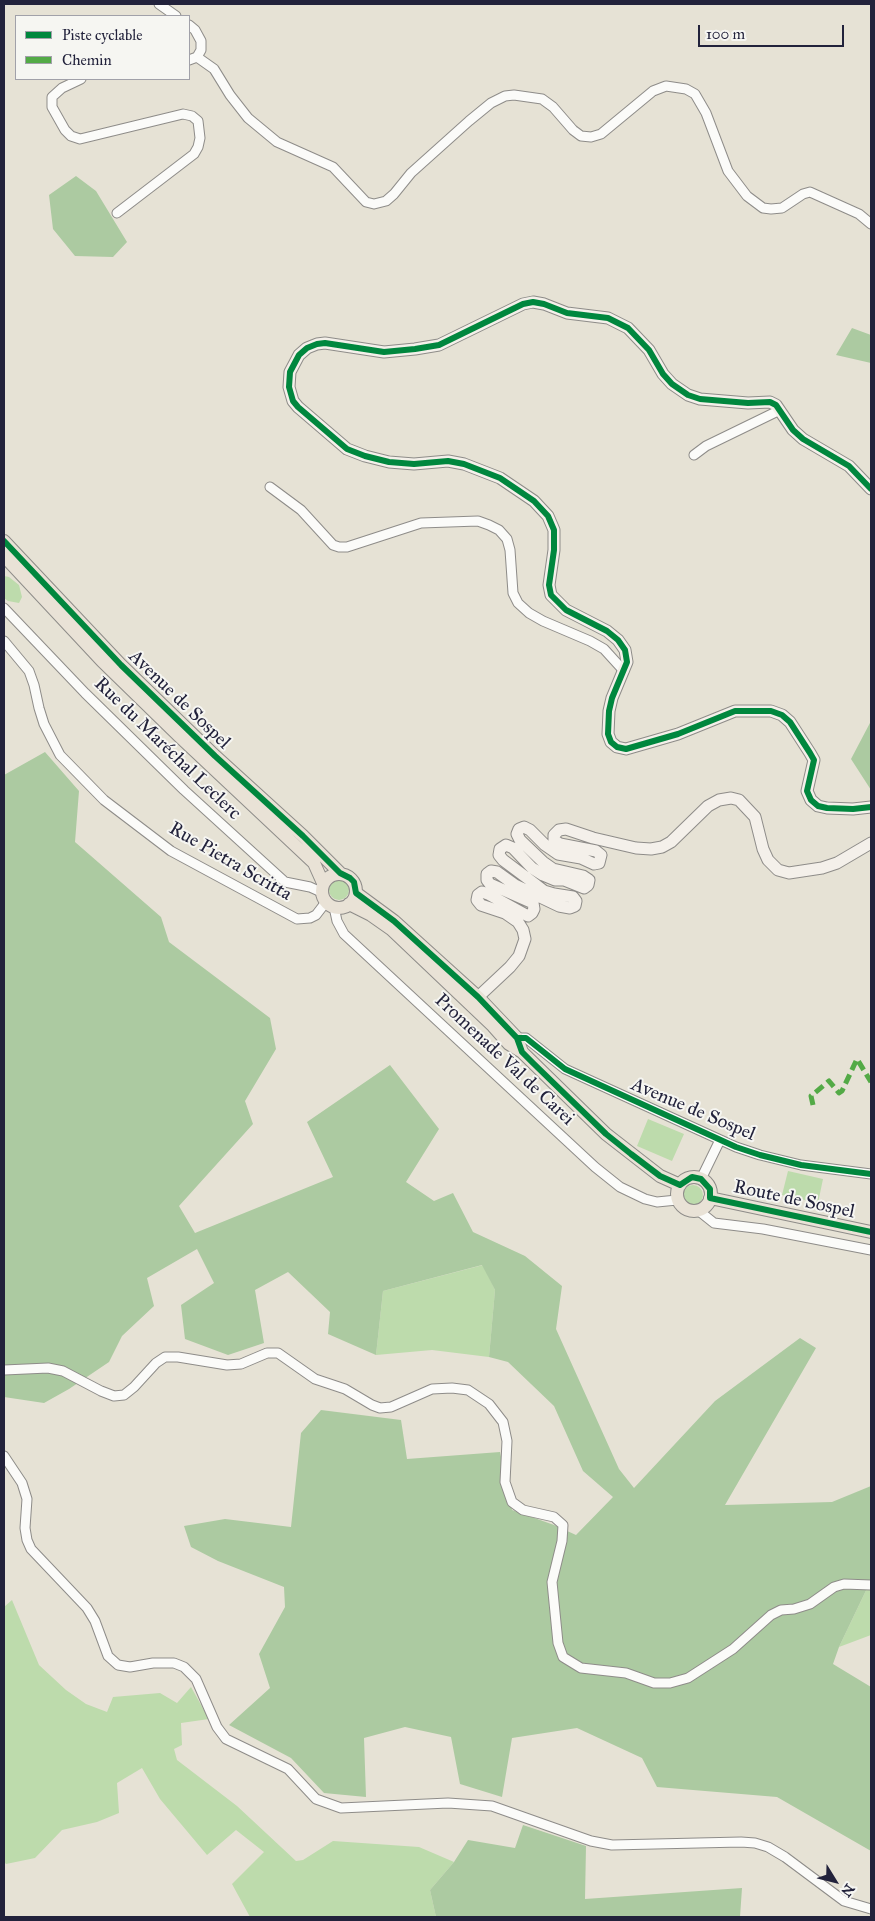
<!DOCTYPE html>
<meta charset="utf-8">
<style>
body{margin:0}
#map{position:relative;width:875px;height:1921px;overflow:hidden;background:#e6e2d5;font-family:"IM FELL Great Primer",serif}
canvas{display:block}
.frame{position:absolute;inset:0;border:5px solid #22223b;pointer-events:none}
.legend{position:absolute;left:15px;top:15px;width:175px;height:65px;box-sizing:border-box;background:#f6f6f2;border:1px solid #a1a1a9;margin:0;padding:6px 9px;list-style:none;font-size:15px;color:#22223b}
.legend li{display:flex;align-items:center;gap:10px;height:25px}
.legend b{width:25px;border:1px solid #a1a1a9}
.north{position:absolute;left:810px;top:1856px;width:50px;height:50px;-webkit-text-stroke:4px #f6f6f2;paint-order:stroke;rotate:126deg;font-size:14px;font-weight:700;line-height:20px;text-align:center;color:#22223b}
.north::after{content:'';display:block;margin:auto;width:18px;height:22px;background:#22223b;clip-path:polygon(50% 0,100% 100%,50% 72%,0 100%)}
.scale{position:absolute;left:698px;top:25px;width:146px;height:22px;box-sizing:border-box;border:2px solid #22223b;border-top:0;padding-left:6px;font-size:15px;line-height:18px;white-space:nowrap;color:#22223b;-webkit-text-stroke:4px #f6f6f2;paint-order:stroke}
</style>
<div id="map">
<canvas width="875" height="1921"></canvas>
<div class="frame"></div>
<ul class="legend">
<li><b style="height:6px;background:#00873e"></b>Piste cyclable</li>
<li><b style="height:6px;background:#53aa46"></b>Chemin</li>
</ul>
<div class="north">N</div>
<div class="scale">100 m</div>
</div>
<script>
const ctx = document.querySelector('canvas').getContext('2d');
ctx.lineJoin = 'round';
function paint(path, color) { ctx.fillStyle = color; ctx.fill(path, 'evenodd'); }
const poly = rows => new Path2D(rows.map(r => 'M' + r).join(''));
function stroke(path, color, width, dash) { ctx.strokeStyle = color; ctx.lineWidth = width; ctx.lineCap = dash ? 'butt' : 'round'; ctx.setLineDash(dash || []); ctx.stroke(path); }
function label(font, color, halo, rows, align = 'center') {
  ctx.font = font + ' "IM FELL Great Primer",serif'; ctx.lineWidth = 4; ctx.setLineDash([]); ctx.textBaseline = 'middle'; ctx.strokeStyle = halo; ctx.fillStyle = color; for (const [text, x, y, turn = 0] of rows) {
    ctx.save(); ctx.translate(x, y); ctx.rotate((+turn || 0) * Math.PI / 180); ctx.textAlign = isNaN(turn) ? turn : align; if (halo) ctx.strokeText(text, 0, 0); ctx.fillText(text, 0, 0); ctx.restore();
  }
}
const green = poly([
 [4,576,9,577,19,585,22,597,19,603,8,601,4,598],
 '329 890a10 10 0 1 1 20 0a10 10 0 1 1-20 0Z',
 [648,1119,684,1134,672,1161,637,1146],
 [788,1171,823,1179,818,1203,782,1195],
 '683 1195a10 10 0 1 1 20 0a10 10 0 1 1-20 0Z',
 [483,1265,495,1290,489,1357,432,1350,376,1355,383,1291],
 [871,1580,871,1635,839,1647],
 [12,1600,39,1665,66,1690,86,1704,107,1712,113,1697,160,1693,177,1703,191,1687,209,1719,181,1723,182,1745,174,1749,177,1760,237,1806,296,1861,303,1860,333,1841,419,1847,454,1862,430,1890,436,1917,250,1917,232,1884,264,1852,236,1830,207,1855,160,1799,142,1768,117,1783,119,1813,97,1822,62,1830,35,1858,6,1864,4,1862,4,1607]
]);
const forest = poly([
 [76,176,96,191,127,242,113,257,75,256,53,229,49,195],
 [852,328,871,335,871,363,836,355],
 [871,721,871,790,851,759],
 [45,752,79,791,75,842,161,917,169,942,270,1018,276,1049,245,1101,253,1124,179,1206,195,1233,333,1177,307,1122,390,1065,439,1129,406,1182,434,1201,453,1193,473,1232,525,1256,562,1286,556,1329,619,1469,634,1488,715,1401,800,1338,816,1348,725,1505,832,1502,871,1486,871,1580,839,1647,833,1664,871,1687,871,1851,777,1797,657,1787,642,1758,577,1728,512,1738,502,1797,460,1784,451,1737,405,1727,364,1738,366,1797,324,1793,291,1758,229,1725,270,1688,259,1654,285,1607,284,1587,218,1561,191,1547,184,1526,225,1519,291,1527,301,1433,321,1410,401,1420,407,1459,500,1452,512,1510,554,1525,576,1535,613,1497,583,1471,554,1406,508,1362,489,1357,495,1290,482,1265,383,1291,376,1355,328,1334,330,1312,288,1272,255,1290,264,1343,228,1355,185,1339,181,1305,214,1283,197,1249,147,1278,154,1306,122,1336,109,1362,69,1389,44,1403,4,1397,4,775],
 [523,1825,586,1846,585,1899,742,1888,740,1917,436,1917,430,1890,454,1862,468,1840,515,1848]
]);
const street = poly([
 [159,4,176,16],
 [189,25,195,30,201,41,201,50,197,57,189,60],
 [197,57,214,69,230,95,248,118,277,142,333,167,366,202,374,204,386,201,394,194,411,173,469,121,491,103,505,96,514,95,542,99,553,107,573,130,581,136,591,137,601,134,653,91,666,86,686,89,695,94,706,113,728,171,747,196,763,208,771,209,782,208,803,194,810,192,859,214,871,224],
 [81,79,62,88,52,97,52,107,65,130,71,136,80,139,183,114,192,116,198,121,200,138,198,147,194,154,117,213],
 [694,455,706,446,780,410],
 [270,487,301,510,333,545,339,547,347,547,421,523,478,521,489,525,499,530,507,539,510,550,513,593,518,603,529,613,543,621,590,641,604,649,624,671],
 [4,608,85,693,184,790,285,882,310,887,321,892],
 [4,641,29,671,34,685,39,708,44,724,60,755,104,800,171,851,297,919,310,918,316,915,326,902],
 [334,907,337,921,344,934,595,1167,620,1187,645,1199,657,1202,677,1200],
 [517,1038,526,1038,565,1069,736,1147,760,1155,801,1165,871,1174],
 [701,1179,720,1140],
 [699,1211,714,1223,763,1229,871,1250],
 [4,1370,48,1368,63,1371,101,1391,114,1396,124,1395,134,1387,156,1363,165,1357,178,1357,227,1365,241,1364,267,1353,278,1353,315,1379,345,1389,372,1405,380,1408,391,1407,432,1389,452,1388,468,1390,489,1404,503,1422,507,1441,505,1482,512,1502,523,1510,554,1517,563,1525,562,1541,552,1582,558,1643,563,1657,581,1668,626,1673,654,1683,670,1683,688,1678,733,1649,771,1615,781,1610,794,1609,810,1604,834,1587,844,1584,871,1585],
 [4,1456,22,1483,27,1499,25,1528,27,1540,31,1549,87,1608,95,1621,108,1656,118,1665,130,1667,153,1663,174,1663,184,1667,196,1679,217,1727,226,1739,288,1769,316,1799,341,1808,448,1803,492,1806,591,1841,612,1845,741,1842,755,1843,768,1847,785,1857,844,1901,871,1909]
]);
const secondary = poly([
 [871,489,849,466,803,439,793,430,776,405,770,402,748,403,700,399,688,395,672,384,663,374,649,350,628,328,608,318,567,313,544,304,533,302,523,304,439,345,415,349,384,352,325,343,317,344,307,348,299,355,290,372,289,387,293,401,298,407,347,449,365,456,389,462,414,464,448,461,464,464,500,478,534,501,548,516,554,530,554,550,549,585,551,595,566,610,607,631,618,640,625,650,627,662,612,698,609,711,608,734,611,742,617,747,626,749,678,734,735,711,771,711,782,715,790,722,810,753,814,760,807,791,811,800,818,806,827,808,853,809,871,807],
 [478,997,510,967,519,956,525,939,523,930,518,922,505,913,481,905,477,900,478,895,482,892,488,894,528,916,532,913,534,909,533,903,490,884,487,880,487,874,491,871,497,872,515,885,559,906,570,908,575,906,576,901,573,897,554,894,544,891,535,884,503,860,499,855,500,849,506,845,513,848,532,868,543,875,555,880,564,880,584,888,588,885,589,880,583,876,553,869,543,862,520,840,517,834,519,829,524,827,530,830,545,845,558,854,581,858,594,864,599,863,601,855,596,851,560,844,554,840,554,835,559,830,566,829,593,838,636,848,651,849,662,847,671,842,708,806,719,800,731,798,739,800,755,817,763,849,768,860,778,870,789,873,822,868,837,863,871,843]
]);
const primary = poly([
 [4,541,121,665,215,756,303,836,340,873],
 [4,556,102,661,179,736,314,863,323,883],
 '322 891a17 17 0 1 1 34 0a17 17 0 1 1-34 0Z',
 [356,893,394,921,478,997,517,1038,522,1052],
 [349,904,371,915,391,929,493,1026,509,1044,522,1052,606,1134,660,1176,680,1185],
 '677 1194a17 17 0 1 1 34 0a17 17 0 1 1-34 0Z',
 [710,1198,871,1232]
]);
const quiet = poly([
 [813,1105,811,1096,829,1081,839,1093,842,1091,857,1059,871,1082]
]);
const cycleway = poly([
 [871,489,849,466,803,439,793,430,776,405,770,402,748,403,700,399,688,395,672,384,663,374,649,350,628,328,608,318,567,313,544,304,533,302,523,304,439,345,415,349,384,352,325,343,317,344,307,348,299,355,290,372,289,387,293,401,298,407,347,449,365,456,389,462,414,464,448,461,464,464,500,478,534,501,548,516,554,530,554,550,549,585,551,595,566,610,607,631,618,640,625,650,627,662,612,698,609,711,608,734,611,742,617,747,626,749,678,734,735,711,771,711,782,715,790,722,810,753,814,760,807,791,811,800,818,806,827,808,853,809,871,807],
 [4,541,121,665,215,756,303,836,340,873,350,878,354,882,356,893,394,921,478,997,517,1038,522,1052,533,1063,606,1134,631,1154,660,1176,680,1185,692,1177,701,1179,710,1189,710,1198,871,1232],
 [517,1038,526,1038,565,1069,736,1147,760,1155,801,1165,871,1174]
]);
const streetNames = [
 ["Avenue de Sospel",179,700,44],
 ["Rue du Maréchal Leclerc",167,749,44],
 ["Rue Pietra Scritta",230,862,30],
 ["Promenade Val de Carei",504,1060,43],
 ["Avenue de Sospel",693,1110,23],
 ["Route de Sospel",794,1200,12]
];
paint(green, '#bddbac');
paint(forest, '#accaa1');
stroke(street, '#8e8c89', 11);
stroke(secondary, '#8e8c89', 13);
stroke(primary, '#8e8c89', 14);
stroke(street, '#fbfbf9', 9);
stroke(secondary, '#f4f0ea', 11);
stroke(primary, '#e9e2d6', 12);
stroke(quiet, '#53aa46', 5, [10, 5]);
stroke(cycleway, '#00873e', 6);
label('19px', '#22223b', '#f6f6f2', streetNames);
</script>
